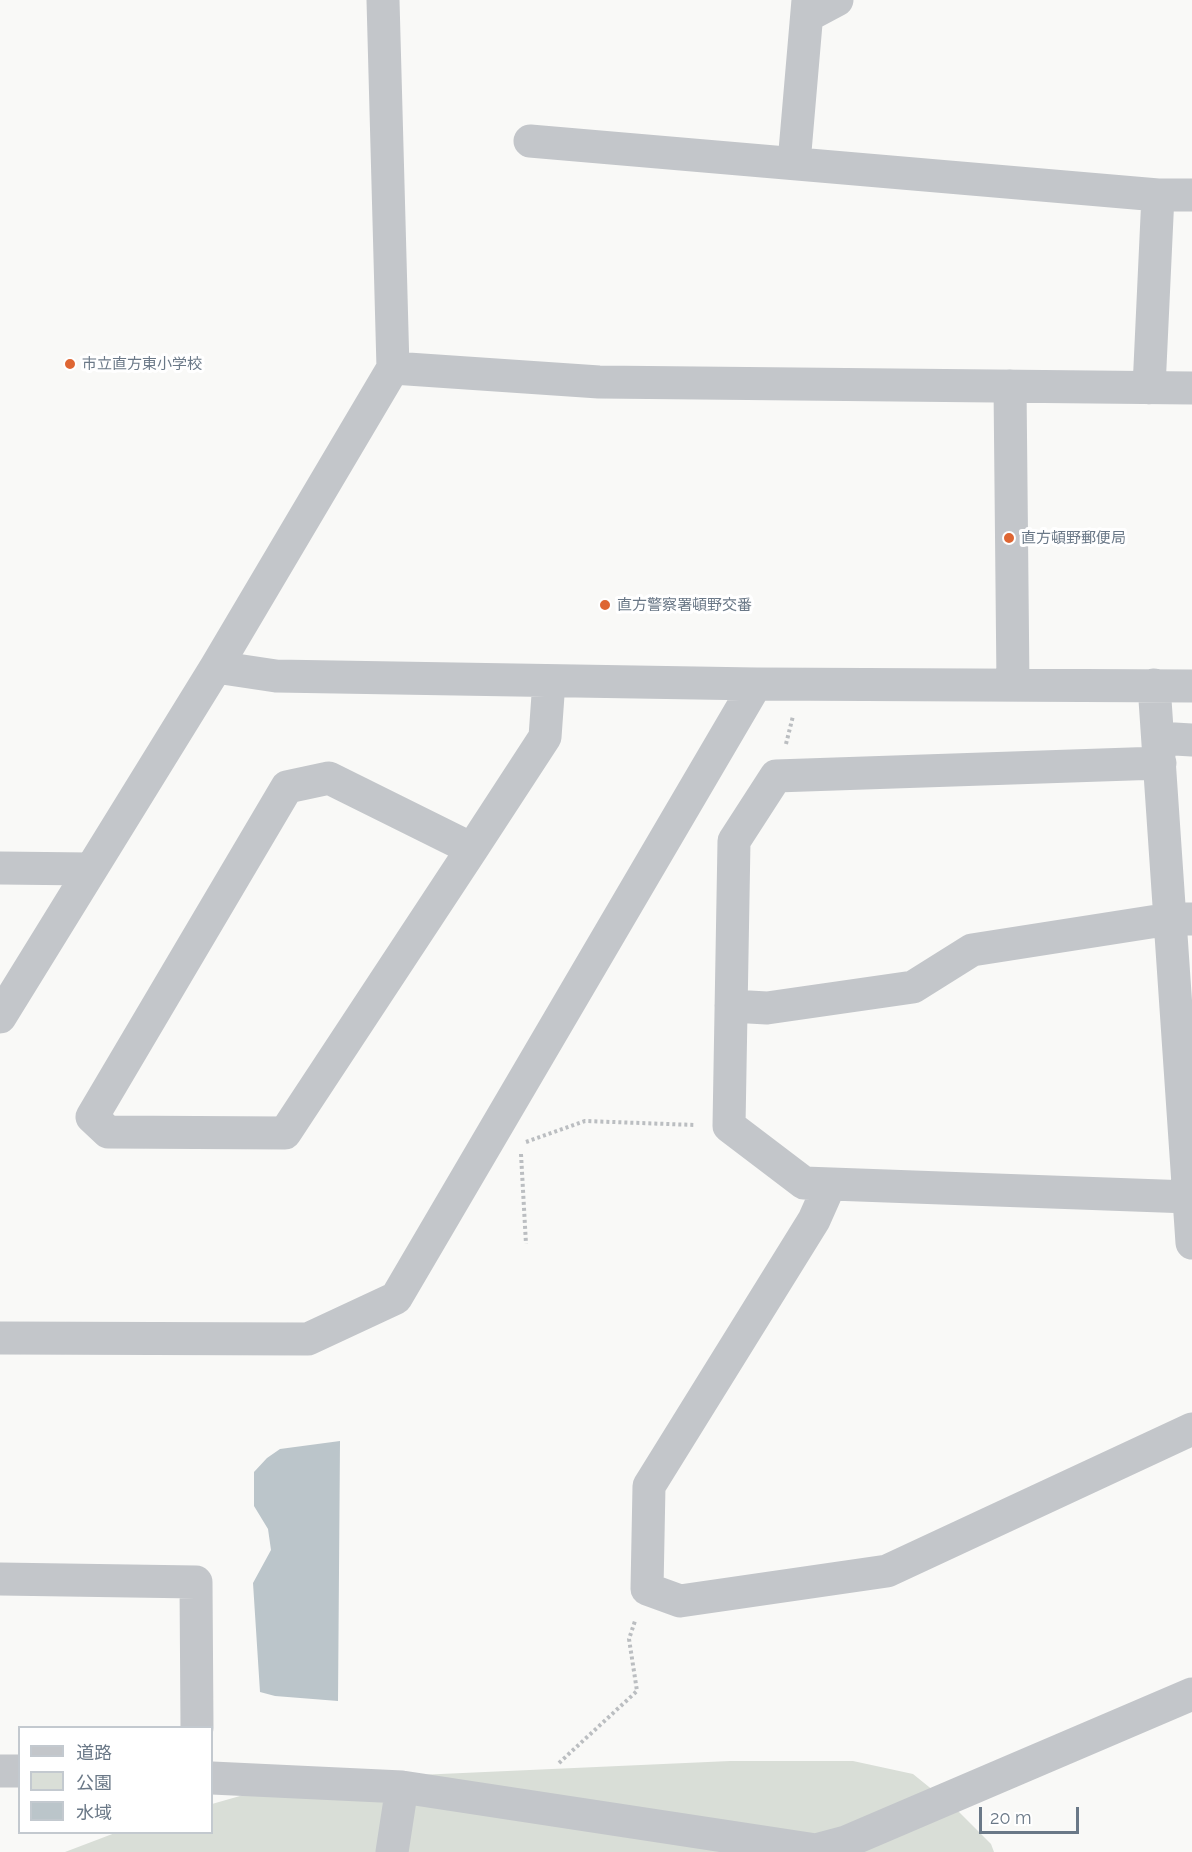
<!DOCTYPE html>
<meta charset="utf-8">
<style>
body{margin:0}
#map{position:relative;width:1192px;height:1852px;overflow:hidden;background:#f9f9f7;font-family:Raleway,"Noto Sans JP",sans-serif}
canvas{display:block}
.legend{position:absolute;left:18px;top:1726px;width:195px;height:108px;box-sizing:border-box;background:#fff;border:2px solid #c3c9cf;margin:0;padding:8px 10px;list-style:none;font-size:18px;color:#6a7887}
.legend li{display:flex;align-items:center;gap:12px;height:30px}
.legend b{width:30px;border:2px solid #c3c9cf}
.scale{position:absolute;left:979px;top:1807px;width:100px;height:27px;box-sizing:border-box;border:3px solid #6a7887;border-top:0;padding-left:8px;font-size:18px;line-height:21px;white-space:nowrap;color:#6a7887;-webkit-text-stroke:4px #fff;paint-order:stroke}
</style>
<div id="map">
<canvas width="1192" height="1852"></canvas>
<ul class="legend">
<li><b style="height:8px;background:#c3c6ca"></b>道路</li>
<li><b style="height:16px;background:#d9ded7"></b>公園</li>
<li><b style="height:16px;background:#bbc5ca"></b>水域</li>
</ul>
<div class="scale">20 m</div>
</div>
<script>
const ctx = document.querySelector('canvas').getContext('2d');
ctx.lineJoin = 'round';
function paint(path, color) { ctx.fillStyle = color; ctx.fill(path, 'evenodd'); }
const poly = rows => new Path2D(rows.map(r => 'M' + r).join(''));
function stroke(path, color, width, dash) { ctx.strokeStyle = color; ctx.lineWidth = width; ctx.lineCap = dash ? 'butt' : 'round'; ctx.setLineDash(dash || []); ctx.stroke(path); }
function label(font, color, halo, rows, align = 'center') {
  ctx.font = font + ' Raleway,"Noto Sans JP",sans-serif'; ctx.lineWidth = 6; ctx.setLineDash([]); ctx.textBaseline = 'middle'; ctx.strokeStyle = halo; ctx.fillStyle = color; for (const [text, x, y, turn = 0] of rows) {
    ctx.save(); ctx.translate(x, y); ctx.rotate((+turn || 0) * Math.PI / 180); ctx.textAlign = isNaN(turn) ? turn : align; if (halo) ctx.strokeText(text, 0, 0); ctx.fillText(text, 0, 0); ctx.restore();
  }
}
const green = poly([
 [730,1761,853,1761,913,1774,955,1808,991,1844,994,1852,65,1852,115,1833,212,1832,212,1804,240,1796,396,1776]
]);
const water = poly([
 [340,1441,338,1701,275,1696,260,1692,253,1583,271,1550,268,1529,254,1506,254,1472,267,1458,280,1449]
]);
const path = poly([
 [786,744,793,716],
 [526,1142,585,1121,695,1125],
 [521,1154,526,1244],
 [559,1763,637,1691,629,1639,635,1621]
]);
const minor = poly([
 [807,16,837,0],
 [530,141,1158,195,1192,195],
 [794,163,808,0],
 [393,368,599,382,1192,388],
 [1010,386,1013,685],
 [1149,388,1158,195],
 [216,667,276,676,756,684,1192,686],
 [1154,685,1192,1243],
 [1158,738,1192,740],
 [1160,763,776,776,734,841,729,1126,804,1183,1189,1197],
 [472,849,329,778,287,787,92,1117,108,1132,285,1133,472,849,545,737,549,681],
 [0,868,90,869],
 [731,1006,767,1008,913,987,972,950,1170,919,1192,919],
 [0,1017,216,667,393,368,383,0],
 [830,1184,814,1220,649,1486,647,1589,680,1601,887,1571,1192,1429],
 [0,1338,308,1339,396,1298,756,684],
 [0,1579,196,1582,197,1728],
 [0,1771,20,1771],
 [212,1778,402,1787,816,1850,846,1842,1192,1694],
 [392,1852,402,1787]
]);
const markers = [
 [70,364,6,"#de6633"],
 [1009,538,6,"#de6633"],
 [605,605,6,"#de6633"]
];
const poiNames = [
 ["市立直方東小学校",82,364],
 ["直方頓野郵便局",1021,538],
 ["直方警察署頓野交番",617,605]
];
paint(green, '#d9ded7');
paint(water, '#bbc5ca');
stroke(path, '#bbbec1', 4, [3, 3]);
stroke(minor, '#c3c6ca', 33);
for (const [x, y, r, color] of markers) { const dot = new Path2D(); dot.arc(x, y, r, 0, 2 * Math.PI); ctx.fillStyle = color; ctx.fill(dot); stroke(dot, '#fff', 2); }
label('15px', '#6a7887', '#fff', poiNames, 'left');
</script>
